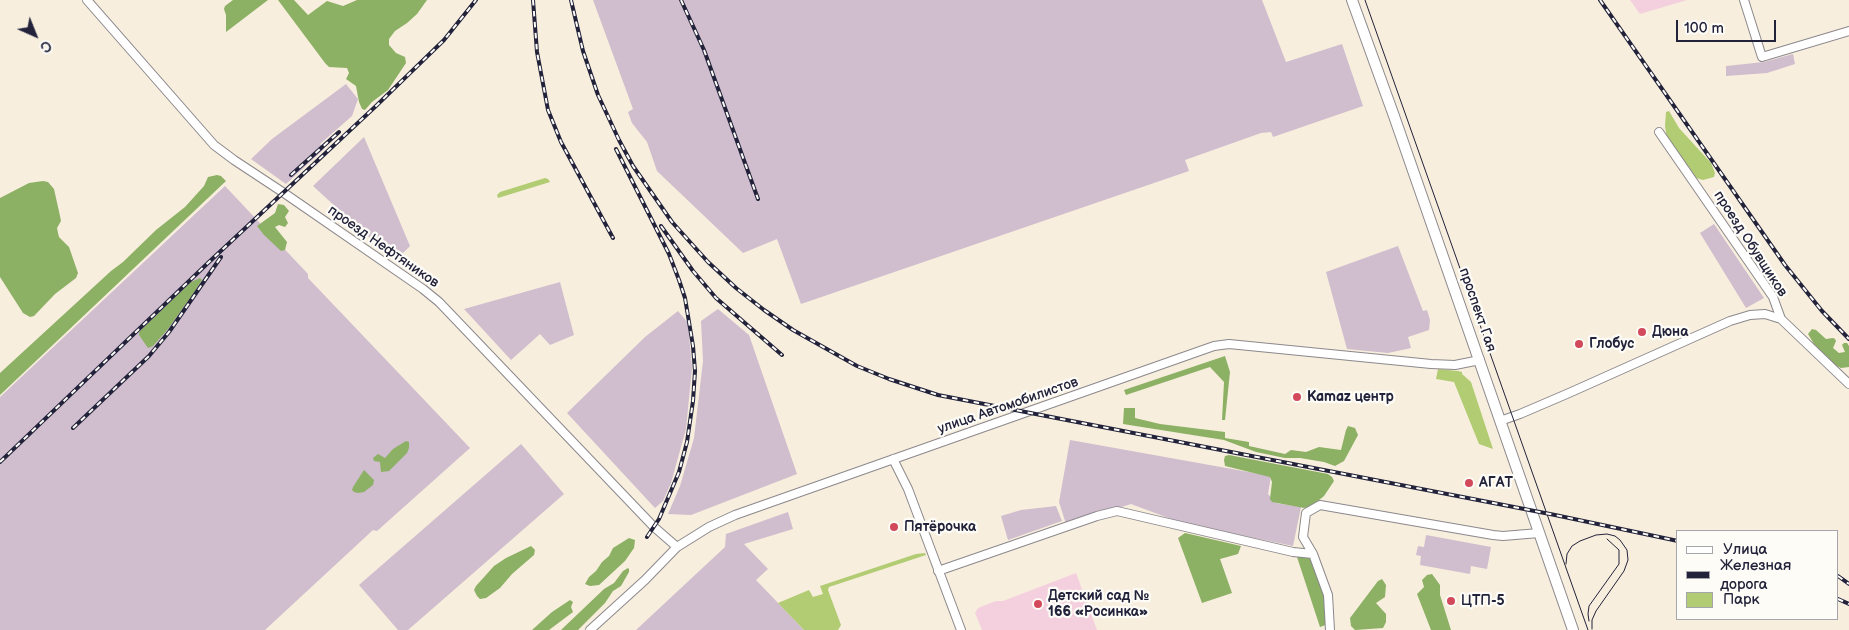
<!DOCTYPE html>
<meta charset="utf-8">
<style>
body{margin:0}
#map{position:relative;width:1849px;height:630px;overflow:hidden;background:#f7eedd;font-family:"Balsamiq Sans",sans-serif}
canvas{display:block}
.legend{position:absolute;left:1676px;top:530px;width:162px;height:90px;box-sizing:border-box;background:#fdfcf7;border:1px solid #a5a5ac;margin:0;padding:6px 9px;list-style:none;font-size:15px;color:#22223b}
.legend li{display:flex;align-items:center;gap:10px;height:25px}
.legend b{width:25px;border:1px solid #a5a5ac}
.north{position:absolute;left:10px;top:10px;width:50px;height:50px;-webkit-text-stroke:4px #fdfcf7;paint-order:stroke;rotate:136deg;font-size:14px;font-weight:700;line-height:20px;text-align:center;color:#22223b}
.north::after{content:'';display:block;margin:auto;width:18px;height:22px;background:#22223b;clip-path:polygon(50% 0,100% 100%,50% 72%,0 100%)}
.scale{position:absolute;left:1676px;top:20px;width:100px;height:22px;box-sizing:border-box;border:2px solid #22223b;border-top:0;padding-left:6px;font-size:15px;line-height:18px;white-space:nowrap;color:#22223b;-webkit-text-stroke:4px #fdfcf7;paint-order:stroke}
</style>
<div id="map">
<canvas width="1849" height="630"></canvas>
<ul class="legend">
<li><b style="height:6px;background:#fff"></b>Улица</li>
<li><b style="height:6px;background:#22223b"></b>Железная дорога</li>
<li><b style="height:14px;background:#b1cc72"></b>Парк</li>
</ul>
<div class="north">С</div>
<div class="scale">100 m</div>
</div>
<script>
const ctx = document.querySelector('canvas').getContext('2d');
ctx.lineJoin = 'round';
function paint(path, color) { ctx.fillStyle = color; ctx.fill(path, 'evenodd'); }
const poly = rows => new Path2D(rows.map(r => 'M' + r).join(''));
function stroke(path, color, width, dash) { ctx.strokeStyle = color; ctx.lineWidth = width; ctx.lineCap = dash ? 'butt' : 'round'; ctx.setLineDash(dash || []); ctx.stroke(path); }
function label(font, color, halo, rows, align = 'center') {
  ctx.font = font + ' "Balsamiq Sans",sans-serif'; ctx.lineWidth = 4.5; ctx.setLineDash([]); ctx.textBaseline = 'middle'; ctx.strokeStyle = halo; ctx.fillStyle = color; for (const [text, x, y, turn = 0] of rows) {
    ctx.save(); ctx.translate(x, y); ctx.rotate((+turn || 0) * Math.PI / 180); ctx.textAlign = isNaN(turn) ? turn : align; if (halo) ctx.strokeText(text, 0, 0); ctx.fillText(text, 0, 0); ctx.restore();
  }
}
const built = poly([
 [1630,0,1687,0,1640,14],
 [1076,573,1097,630,982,630,975,613,978,608,996,601,1003,601]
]);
const industrial = poly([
 [593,0,1262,0,1286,62,1342,44,1363,106,1273,137,1271,132,1261,133,1185,160,1189,171,801,304,777,239,743,253,657,171,647,142,632,123,628,112,633,109],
 [1793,54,1795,64,1767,73,1726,76,1726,66,1764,62],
 [346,84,358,99,352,116,320,144,324,149,286,184,251,159,272,139],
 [364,137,410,246,395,261,313,186],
 [225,186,308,274,308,278,470,448,377,531,373,530,265,630,0,630,0,397],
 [1714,224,1764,298,1746,308,1700,233],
 [1398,246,1423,311,1427,310,1430,320,1429,330,1408,337,1411,348,1388,353,1347,349,1326,272],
 [560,282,574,335,550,345,540,334,511,360,464,309],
 [718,309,749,335,797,474,691,515,668,514,680,486,694,438,703,361,701,321],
 [678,311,688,323,692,368,686,429,671,483,663,501,655,508,567,413,645,337],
 [1070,440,1271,476,1268,494,1276,503,1301,507,1293,546,1182,523,1131,504,1066,524,1059,502],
 [521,444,564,494,408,630,398,630,359,585],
 [1056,506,1062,521,1008,540,1001,516,1021,510],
 [788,512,793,529,744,544,768,569,756,580,804,630,636,630,725,547,726,534],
 [1426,535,1491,547,1487,569,1471,566,1470,574,1420,565,1421,556,1416,555,1418,546,1424,547]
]);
const green = poly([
 [1669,111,1679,128,1711,163,1715,173,1714,177,1703,180,1693,177,1667,140,1665,126,1666,112],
 [545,178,548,179,550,182,498,198,497,195,500,192],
 [1438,369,1458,371,1462,372,1462,374,1471,382,1493,449,1479,444,1454,382,1436,379],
 [925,553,926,555,829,587,828,590,841,625,838,630,804,630,778,603,809,590,813,597,823,594,820,586,916,554]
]);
const forest = poly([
 [233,0,268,0,226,32,226,15,224,9,225,6],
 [278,0,294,0,308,15,327,1,343,6,357,0,427,0,417,14,407,23,395,31,389,39,389,45,396,53,405,57,406,63,388,90,372,102,365,110,362,109,359,102,356,86,346,79,349,73,347,68,329,67,325,63],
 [217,175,221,176,226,181,0,395,0,373,111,271,123,262,156,230,185,207,204,186,208,177],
 [43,181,48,182,54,189,60,216,61,221,57,228,58,233,59,237,69,247,78,273,76,278,55,294,34,316,30,317,23,313,0,277,0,198,29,183],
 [278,204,284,205,289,211,285,217,288,223,285,227,279,225,275,227,287,242,285,250,281,251,264,235,257,226,275,213],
 [200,278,202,280,195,291,168,329,153,346,148,348,139,335,139,332,191,282],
 [1812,329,1816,330,1826,339,1833,338,1835,339,1836,341,1833,348,1839,353,1845,352,1842,345,1844,343,1847,343,1849,346,1849,367,1841,368,1835,365,1814,344,1808,334],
 [1225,356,1230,372,1225,420,1222,420,1224,382,1210,367,1126,395,1124,390],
 [1124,408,1135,408,1135,418,1160,424,1225,432,1225,438,1249,442,1249,446,1285,454,1291,450,1306,452,1319,447,1341,450,1346,430,1348,426,1355,428,1358,435,1344,461,1335,466,1324,462,1300,458,1285,458,1256,452,1224,440,1123,424],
 [406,441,409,442,409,448,407,453,389,471,381,472,380,462,374,461,373,458,378,454,385,458,393,449],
 [1229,455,1328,474,1332,477,1334,481,1324,496,1312,506,1304,508,1272,502,1270,499,1272,482,1270,477,1225,466,1224,460,1225,456],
 [364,470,374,480,373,485,364,492,358,493,354,492,352,490,353,487],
 [1185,533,1241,546,1238,554,1220,559,1232,593,1202,603,1178,538],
 [629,538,635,540,634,548,625,561,599,585,590,586,585,584,589,577,596,571,602,562,609,556,613,548],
 [531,546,535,550,534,555,512,574,500,588,486,598,480,599,477,596,474,590,476,586,494,566,506,558],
 [1296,554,1311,556,1327,595,1328,624,1320,627],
 [628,568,629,569,629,572,621,586,613,591,605,603,578,630,561,630,604,589,614,583,623,571],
 [1432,574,1440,585,1440,595,1451,630,1431,630,1417,594,1424,587,1422,580,1427,575],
 [1382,579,1386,585,1385,597,1376,603,1386,614,1386,622,1383,628,1355,630,1351,626,1350,618,1378,581],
 [570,600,573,602,571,607,573,612,549,630,532,630,552,612]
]);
const minor = poly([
 [87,0,214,145,234,160,284,193,423,289,439,302,654,527,677,547],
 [1744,0,1762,57,1849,31],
 [1659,132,1773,297,1781,319,1849,384],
 [1500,421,1520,414,1569,393,1730,321,1750,315,1765,314,1781,319],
 [893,459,908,489,961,630],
 [1313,554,1328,595,1330,630],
 [938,571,1097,516,1117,511,1293,552,1313,554,1303,537,1306,513,1320,505,1493,535,1503,536,1539,533],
 [590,630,645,580,677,547,709,527,735,515,1214,346,1229,344,1431,364,1455,365,1480,360]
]);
const major = poly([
 [1352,0,1394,116,1573,630]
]);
const tram = poly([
 [1365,0,1588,630],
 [1566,564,1567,554,1572,546,1580,541,1596,535,1607,534,1615,536,1620,540,1627,550,1628,560,1624,571,1596,611,1592,620,1592,629],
 [1589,621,1588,614,1589,606,1619,564,1619,550,1607,539]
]);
const rail = poly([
 [533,0,537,52,548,110,561,142,613,238],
 [571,0,583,51,598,95,619,140,633,166,672,222,708,262,736,288,764,310,793,330,857,366,889,379,938,395,1555,515,1678,541],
 [681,0,704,50,758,199],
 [1600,0,1785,265,1822,311,1849,339],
 [616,149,669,254,679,280,685,298,693,346,695,371,693,401,687,442,679,472,659,519,647,537],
 [291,175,339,132],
 [661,226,693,271,716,298,782,355],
 [73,428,149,356,169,332,221,257],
 [0,462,209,262,376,106,444,40,476,0],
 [1838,576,1849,584],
 [1838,599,1849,604]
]);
const markers = [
 [1642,332,5,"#d1495b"],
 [1579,344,5,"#d1495b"],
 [1297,397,5,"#d1495b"],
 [1469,483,5,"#d1495b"],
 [894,527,5,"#d1495b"],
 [1451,601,5,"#d1495b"],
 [1038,604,5,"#d1495b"]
];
const streetNames = [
 ["проезд Обувщиков",1750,244,57],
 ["проезд Нефтяников",383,247,35],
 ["проспект Гая",1477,310,71],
 ["улица Автомобилистов",1008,406,-19]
];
const poiNames = [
 ["Дюна",1652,332],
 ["Глобус",1589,344],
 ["Kamaz центр",1307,397],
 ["АГАТ",1479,483],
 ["Пятёрочка",904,527],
 ["Детский сад №",1048,596],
 ["166 «Росинка»",1048,612],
 ["ЦТП-5",1461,601]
];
paint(built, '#f4cfde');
paint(industrial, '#d0bdce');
paint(green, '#b1cc72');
paint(forest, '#8cb064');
stroke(minor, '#8c888c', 10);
stroke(major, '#8c888c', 12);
stroke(minor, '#fff', 8);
stroke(major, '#fff', 10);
stroke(tram, '#22223b', 1);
stroke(rail, '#22223b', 4);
stroke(rail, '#fdfcf7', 2, [5.5]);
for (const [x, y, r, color] of markers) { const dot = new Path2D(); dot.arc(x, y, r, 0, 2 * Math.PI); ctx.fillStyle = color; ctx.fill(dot); stroke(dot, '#fdfcf7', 2); }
label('14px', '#22223b', '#fdfcf7', streetNames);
label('bold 14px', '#22223b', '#fdfcf7', poiNames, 'left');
</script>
